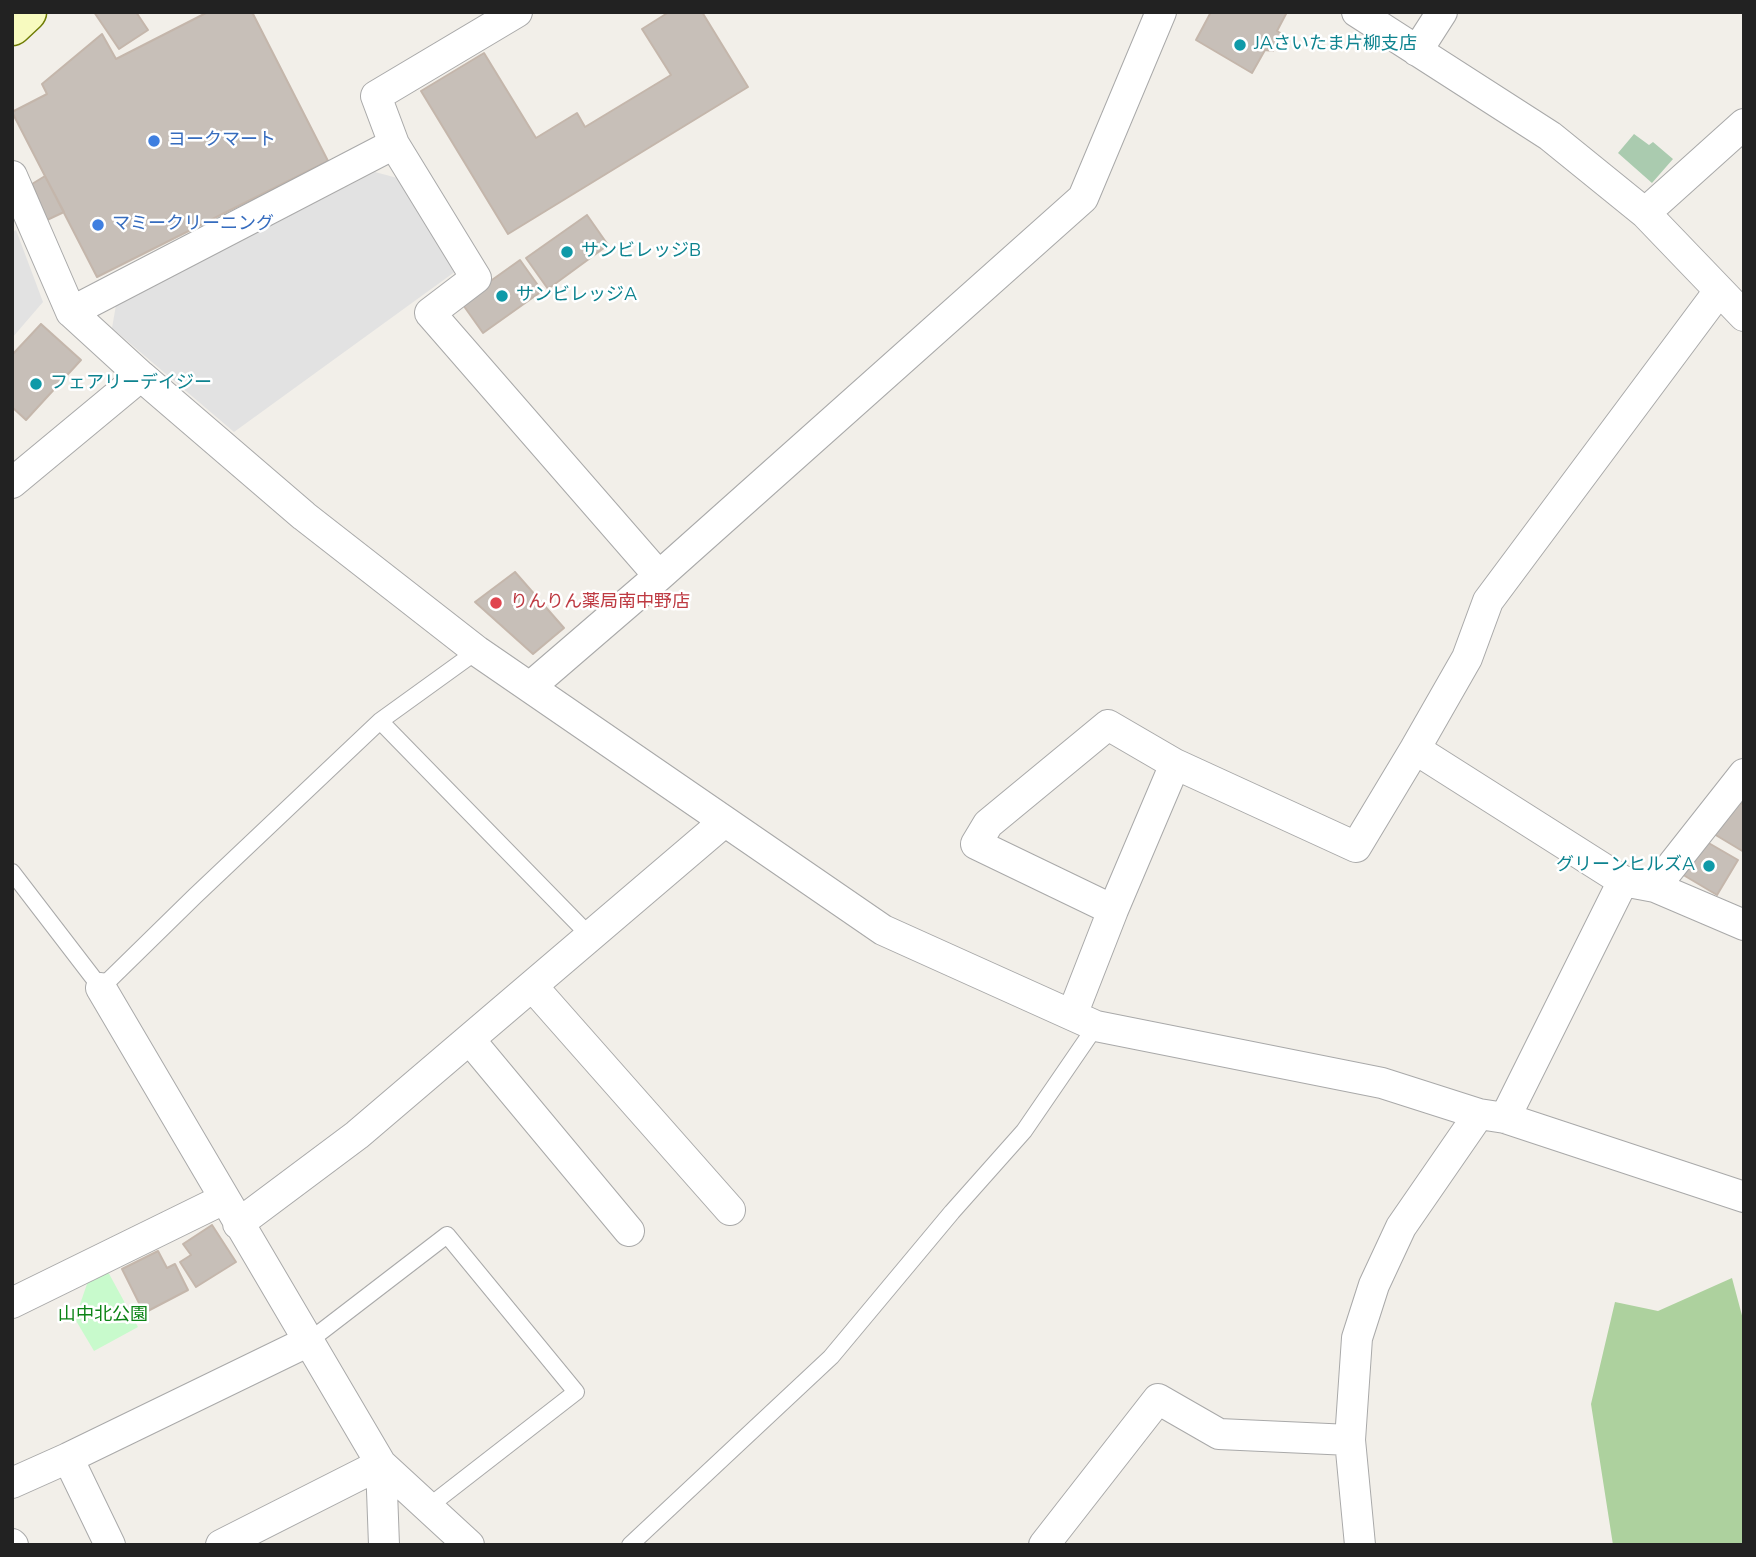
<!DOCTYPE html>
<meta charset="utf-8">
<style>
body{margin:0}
#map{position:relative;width:1756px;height:1557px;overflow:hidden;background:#f2efe9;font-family:"Nunito Sans",sans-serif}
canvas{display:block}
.frame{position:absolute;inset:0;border:14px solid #222;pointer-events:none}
</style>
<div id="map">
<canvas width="1756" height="1557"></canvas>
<div class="frame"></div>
</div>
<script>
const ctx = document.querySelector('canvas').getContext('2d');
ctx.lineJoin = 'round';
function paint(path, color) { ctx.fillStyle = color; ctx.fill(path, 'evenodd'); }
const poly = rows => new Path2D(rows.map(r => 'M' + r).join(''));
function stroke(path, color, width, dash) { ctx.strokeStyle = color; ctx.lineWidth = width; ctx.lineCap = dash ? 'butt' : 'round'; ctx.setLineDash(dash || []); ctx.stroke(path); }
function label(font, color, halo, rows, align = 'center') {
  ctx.font = font + ' "Nunito Sans","Noto Sans JP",sans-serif'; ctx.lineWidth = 5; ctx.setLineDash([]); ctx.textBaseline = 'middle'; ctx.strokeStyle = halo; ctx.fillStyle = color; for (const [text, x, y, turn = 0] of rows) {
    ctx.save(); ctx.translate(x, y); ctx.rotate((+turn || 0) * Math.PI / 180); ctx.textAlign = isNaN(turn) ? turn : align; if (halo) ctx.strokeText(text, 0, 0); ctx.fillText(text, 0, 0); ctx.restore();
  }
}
const forest = poly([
 [1732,1278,1744,1323,1744,1545,1613,1545,1591,1404,1615,1302,1658,1311]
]);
const cemetery = poly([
 [1634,134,1649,145,1653,142,1673,159,1652,183,1618,153]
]);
const park = poly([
 [107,1270,138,1327,94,1351,75,1319,88,1281]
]);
const parking = poly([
 [375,172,401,179,456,271,234,432,112,328,116,305],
 [16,230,43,302,12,338,12,233]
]);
const building = poly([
 [94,12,136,12,148,30,119,49,94,12],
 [208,12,252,12,328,161,97,277,12,112,47,94,42,84,102,34,116,59,208,12],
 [669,12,702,12,748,87,508,234,421,91,484,53,536,138,577,113,585,127,671,75,642,29,669,12],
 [1211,12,1287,12,1277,31,1282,34,1273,51,1265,50,1252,73,1196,40,1211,12],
 [45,176,64,212,47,220,32,184,45,176],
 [587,215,608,245,548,289,526,258,587,215],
 [520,260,542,291,483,333,461,302,520,260],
 [41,324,81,360,26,420,12,407,12,355,41,324],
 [515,572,564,628,533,654,475,602,515,572],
 [1730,797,1744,805,1744,852,1709,831,1730,797],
 [1700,838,1738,860,1717,895,1680,873,1700,838],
 [212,1225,236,1262,196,1287,180,1262,191,1255,183,1244,212,1225],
 [158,1251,167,1268,175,1264,188,1290,144,1313,122,1269,158,1251]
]);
const lane = poly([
 [380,721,590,936],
 [12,872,101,988,195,896,380,721,477,651],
 [309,1341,447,1235,576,1392,428,1507],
 [630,1545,831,1357,952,1212,1024,1131,1096,1026]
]);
const street = poly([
 [1357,12,1550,136,1645,213,1744,316],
 [1417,51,1442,12],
 [394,144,376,96,517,12],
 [12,176,71,312,141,376,304,516,477,651,883,930,1096,1026,1382,1083,1479,1114,1505,1118,1744,1197],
 [1645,213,1744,124],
 [71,312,394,144,476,278,430,313,659,576],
 [12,483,141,376],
 [530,687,659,576,1083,198,1161,12],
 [1415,749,1623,881,1655,887,1744,925],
 [1655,887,1744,774],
 [1113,910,976,844,988,824,1108,725,1175,764,1356,847,1415,749,1467,658,1488,601,1719,291],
 [533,987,730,1210],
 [101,988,381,1464,384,1545],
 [1072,1015,1113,910,1175,764],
 [470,1040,629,1231],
 [1505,1118,1623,881],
 [238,1224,357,1135,724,822],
 [12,1303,224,1199],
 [68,1458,110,1545],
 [12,1483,68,1458,309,1341],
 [12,1544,13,1545],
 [221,1545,381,1464,469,1545],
 [1044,1545,1158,1399,1219,1434,1350,1440],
 [1360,1545,1350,1440,1357,1338,1374,1285,1401,1227,1479,1114]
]);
const secondary = poly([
 [12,26,27,12]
]);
const markers = [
 [1240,45,7,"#0f9aa8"],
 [154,141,7,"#3f7fe0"],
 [98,225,7,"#3f7fe0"],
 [567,252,7,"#0f9aa8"],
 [502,296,7,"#0f9aa8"],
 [36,384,7,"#0f9aa8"],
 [496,603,7,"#e0444e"],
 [1709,866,7,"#0f9aa8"]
];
const cultureNames = [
 ["JAさいたま片柳支店",1254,45],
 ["サンビレッジB",581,252],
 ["サンビレッジA",516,296],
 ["フェアリーデイジー",50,384],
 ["グリーンヒルズA",1695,866,"right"]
];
const shopNames = [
 ["ヨークマート",168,141],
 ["マミークリーニング",112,225]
];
const healthNames = [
 ["りんりん薬局南中野店",510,603]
];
const parkNames = [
 ["山中北公園",103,1316]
];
paint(forest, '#add19e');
paint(cemetery, '#aacbaf');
paint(park, '#c8facc');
paint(parking, '#e2e2e2');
paint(building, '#c7bfb8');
stroke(building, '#c4b6ab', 2);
stroke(lane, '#a9a9a9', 18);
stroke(street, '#a9a9a9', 32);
stroke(secondary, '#707d05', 41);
stroke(lane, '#fff', 16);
stroke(street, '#fff', 30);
stroke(secondary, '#f7fabf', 38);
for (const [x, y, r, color] of markers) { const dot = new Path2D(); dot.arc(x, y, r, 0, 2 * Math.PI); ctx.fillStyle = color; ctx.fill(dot); stroke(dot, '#fff', 2.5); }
label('18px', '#0d838f', '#fff', cultureNames, 'left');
label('18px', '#366cbe', '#fff', shopNames, 'left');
label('18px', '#be3a42', '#fff', healthNames, 'left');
label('18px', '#0c8416', '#fff', parkNames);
</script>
